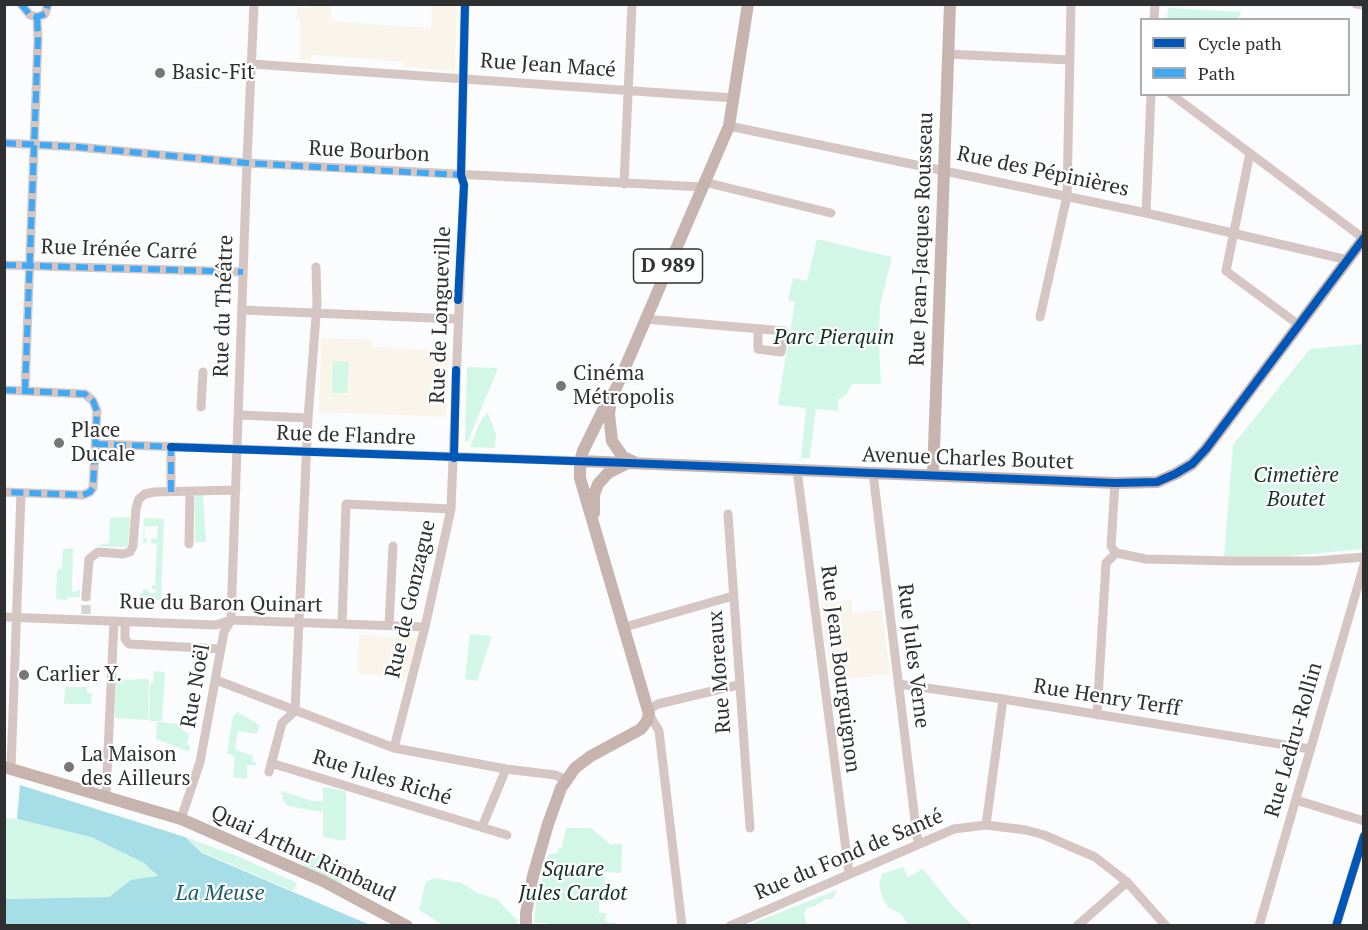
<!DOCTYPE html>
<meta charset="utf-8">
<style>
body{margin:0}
#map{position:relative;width:1368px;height:930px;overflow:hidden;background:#fafcfe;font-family:"PT Serif",serif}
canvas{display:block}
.frame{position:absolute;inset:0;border:6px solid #2e3032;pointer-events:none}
.legend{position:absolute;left:1140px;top:18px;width:210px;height:78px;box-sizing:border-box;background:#fff;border:2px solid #abacad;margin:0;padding:8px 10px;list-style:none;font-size:18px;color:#2e3032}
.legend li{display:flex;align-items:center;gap:12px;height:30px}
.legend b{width:30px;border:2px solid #abacad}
</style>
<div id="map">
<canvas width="1368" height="930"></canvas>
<div class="frame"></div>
<ul class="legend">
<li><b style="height:8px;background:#0057b8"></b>Cycle path</li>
<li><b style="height:8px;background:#3fa9f5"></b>Path</li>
</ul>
</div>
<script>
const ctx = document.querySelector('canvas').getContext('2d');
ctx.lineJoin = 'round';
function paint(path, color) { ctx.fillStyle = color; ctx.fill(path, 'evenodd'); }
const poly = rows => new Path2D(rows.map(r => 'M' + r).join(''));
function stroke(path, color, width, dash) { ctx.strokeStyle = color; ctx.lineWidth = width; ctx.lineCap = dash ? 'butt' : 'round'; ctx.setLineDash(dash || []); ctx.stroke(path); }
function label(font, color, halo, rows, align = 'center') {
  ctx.font = font + ' "PT Serif",serif'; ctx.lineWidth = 4.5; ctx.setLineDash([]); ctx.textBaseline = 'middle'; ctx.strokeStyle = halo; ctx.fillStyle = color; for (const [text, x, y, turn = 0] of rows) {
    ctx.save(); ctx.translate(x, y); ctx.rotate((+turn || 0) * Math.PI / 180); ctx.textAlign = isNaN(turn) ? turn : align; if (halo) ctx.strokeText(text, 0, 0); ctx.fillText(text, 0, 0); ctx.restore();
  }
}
const education = poly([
 [310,5,331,5,331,21,431,28,432,5,457,5,455,71,404,67,404,62,312,55,311,61,300,60,300,20,296,19,297,7,309,8],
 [321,338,372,340,372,347,449,350,446,417,319,412],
 [851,600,853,613,882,610,890,674,831,681,821,604],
 [359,635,416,638,418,640,408,678,358,674]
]);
const green = poly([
 [1168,8,1241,12,1238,19,1167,19],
 [817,239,892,257,880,305,879,341,881,384,852,384,846,395,838,400,838,411,816,409,810,458,801,458,806,408,778,405,778,403,795,302,788,300,793,278,807,281],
 [1363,344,1363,549,1288,556,1224,557,1233,445,1310,349],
 [333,361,349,362,347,393,332,393],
 [467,367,498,368,468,441,465,441],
 [488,413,496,434,495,448,470,447,482,418],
 [198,495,203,495,206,542,195,542,195,498],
 [130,517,128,546,123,547,93,546,109,543,110,518],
 [144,518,164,519,161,600,140,600,140,594,143,593,143,589,149,590,149,593,156,593,156,589,152,589,152,586,155,585,157,544,151,543,151,539,157,539,158,526,145,526,144,538,147,538,147,543,143,543],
 [73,548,72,592,80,590,80,597,67,597,67,600,56,599,57,573,59,569,62,569,63,549],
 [470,634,492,636,477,681,465,679],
 [154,671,165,672,162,721,149,721,150,684,153,683],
 [139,679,149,679,148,720,115,718,116,681],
 [65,687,87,687,87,693,92,693,91,704,64,704],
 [237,712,260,725,257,734,238,731,235,749,253,756,252,761,257,763,255,765,247,765,247,779,233,777,235,757,227,753,233,716],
 [157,722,182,724,182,729,189,734,187,744,190,746,189,752,156,739],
 [323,787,346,791,346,841,323,837,323,803,322,812,288,806,284,802,281,793,281,791,312,801,323,801],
 [4,818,17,819,91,837,144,863,158,876,131,881,109,897,5,899],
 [566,828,591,828,610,844,622,844,621,873,605,872,604,901,599,901,599,913,606,913,605,922,616,923,616,925,548,926,547,923,534,923,536,900,548,855,558,853,558,848,562,848],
 [185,837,237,856,297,883,293,891,202,852],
 [300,852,307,852,338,861,348,866,342,885,305,866,300,860],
 [903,867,908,877,923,869,950,903,972,925,908,925,901,914,888,907,884,901,879,886,882,874],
 [435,878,462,883,478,893,497,899,516,919,518,925,443,925,419,910,425,885,427,881],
 [837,890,833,899,826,899,815,906,807,908,804,913,807,925,748,925]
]);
const water = poly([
 [20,785,185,837,202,853,370,925,5,925,5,899,109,897,131,880,158,876,144,863,91,837,17,819]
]);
const minorTunnel = poly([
 [86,614,86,597]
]);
const minor = poly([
 [21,4,30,15,37,17,45,14,48,4],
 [1356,4,1364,5],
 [1154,20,1155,4],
 [948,54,1069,60],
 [252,64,734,98],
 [1171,94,1363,238],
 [729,126,1146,213,1348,260],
 [4,143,78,147,247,163,702,187],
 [1250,153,1226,271,1299,325],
 [704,182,831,213],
 [624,184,632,4],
 [1146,213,1151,94],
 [4,265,243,272],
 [242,310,457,319],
 [1040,317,1067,196,1071,4],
 [645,319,784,331,781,352,758,349,758,329],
 [4,390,85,394,93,401,97,411,93,488,90,492,83,495,4,492],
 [25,391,38,39,37,17],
 [201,407,203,372],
 [239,415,308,418],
 [96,444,580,461],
 [797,470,849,873],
 [873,473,917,837,920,843],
 [1115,483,1111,546,1116,553],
 [171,492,171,447],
 [728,514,750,828],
 [189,544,190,492],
 [1116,553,1146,559,1233,561,1315,561,1364,557],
 [86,597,89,559,98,552,123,554,130,552,133,546,136,508,139,499,145,494,154,492,236,490],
 [4,617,216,625,231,620,425,627],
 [125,622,125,639,129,644,221,649],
 [342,624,346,504,451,509],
 [389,625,393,546],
 [625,627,733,596],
 [216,680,394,748,506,769,555,775,567,780],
 [898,684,1003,699,1310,749],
 [648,710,658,704,738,685],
 [649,714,659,731,682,926],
 [1097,715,1106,563,1116,553],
 [394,748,425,627,451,509,464,185,461,175,465,4],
 [271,763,507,835],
 [11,768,21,493],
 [269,772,282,723,295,711,308,418,317,304,316,267],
 [106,795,114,621],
 [1296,800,1364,821],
 [181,819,200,762,224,632,231,620,247,161,254,4],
 [986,825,1003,699],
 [482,827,506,769],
 [730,926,954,829,986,825,1026,830,1044,835,1095,857,1127,882,1166,926],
 [1077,926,1127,882],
 [1259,926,1364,565],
 [1336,926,1364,836]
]);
const major = poly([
 [580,461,1115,483,1157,482,1175,474,1192,464,1206,449,1364,238],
 [634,462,623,457,612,441,609,414,611,400,729,126,748,4],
 [933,475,950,4],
 [594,513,594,495,598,484,608,473,628,463],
 [4,767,181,819,323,881,407,926],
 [526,926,526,913,533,876,548,824,561,788,575,768,591,756,641,729,647,721,649,714,580,478,580,461,583,451,609,398,615,391]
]);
const quiet = poly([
 [21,4,30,15,37,17,45,14,48,4],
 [4,143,78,147,247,163,461,175],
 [4,265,243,272],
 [4,390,85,394,93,401,97,411,93,488,90,492,83,495,4,492],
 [25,391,38,39,37,17],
 [96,444,174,447],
 [171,492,171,447]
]);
const cycleway = poly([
 [458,300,464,185,461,175,465,4],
 [171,447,629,463,1115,483,1157,482,1175,474,1192,464,1206,449,1364,238],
 [454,458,456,370],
 [1336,926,1364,836]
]);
const markers = [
 [160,73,6,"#757779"],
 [561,386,6,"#757779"],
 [59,443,6,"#757779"],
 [24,675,6,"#757779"],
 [69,767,6,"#757779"]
];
const shields = [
 [668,266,69]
];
const shieldNames = [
 ["D 989",668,266]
];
const streetNames = [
 ["Rue Jean Macé",548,66,4],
 ["Rue Bourbon",369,152,3],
 ["Rue des Pépinières",1043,172,12],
 ["Rue Jean-Jacques Rousseau",922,239,-88],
 ["Rue Irénée Carré",119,250,2],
 ["Rue du Théâtre",224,306,-88],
 ["Rue de Longueville",441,315,-88],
 ["Rue de Flandre",346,436,2],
 ["Avenue Charles Boutet",968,459,2],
 ["Rue de Gonzague",411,599,-77],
 ["Rue du Baron Quinart",221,604,1],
 ["Rue Jules Verne",913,656,83],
 ["Rue Jean Bourguignon",840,669,83],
 ["Rue Moreaux",720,672,-94],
 ["Rue Noël",196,686,-80],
 ["Rue Henry Terff",1107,698,9],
 ["Rue Ledru-Rollin",1294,740,-74],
 ["Rue Jules Riché",382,778,17],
 ["Quai Arthur Rimbaud",303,854,25],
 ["Rue du Fond de Santé",849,855,-23]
];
const poiNames = [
 ["Basic-Fit",172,73],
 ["Cinéma",573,374],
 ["Métropolis",573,398],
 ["Place",71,431],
 ["Ducale",71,455],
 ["Carlier Y.",36,675],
 ["La Maison",81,755],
 ["des Ailleurs",81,779]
];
const parkNames = [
 ["Parc Pierquin",834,338],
 ["Cimetière",1296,476],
 ["Boutet",1296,500],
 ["Square",573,870],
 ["Jules Cardot",573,894]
];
const waterNames = [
 ["La Meuse",220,894]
];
paint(education, '#faf5eb');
paint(green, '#d3f7e6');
paint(water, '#a5dee6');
stroke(minorTunnel, '#d1d3d5', 9, [9, 4.5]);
stroke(minor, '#d5c6c3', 9);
stroke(major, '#c7b4af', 12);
stroke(quiet, '#3fa9f5', 6, [12, 6]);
stroke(cycleway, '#0057b8', 8);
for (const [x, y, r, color] of markers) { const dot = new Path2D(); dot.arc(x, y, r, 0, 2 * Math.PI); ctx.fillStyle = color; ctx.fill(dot); stroke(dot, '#fff', 2); }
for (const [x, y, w] of shields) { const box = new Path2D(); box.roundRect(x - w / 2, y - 17, w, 34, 4.5); ctx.fillStyle = '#fff'; ctx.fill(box); stroke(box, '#2e3032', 1.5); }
label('bold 20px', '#2e3032', null, shieldNames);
label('21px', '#2e3032', '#fff', streetNames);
label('21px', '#2e3032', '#fff', poiNames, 'left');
label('italic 21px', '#133224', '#fff', parkNames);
label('italic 22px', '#1b5e66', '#fff', waterNames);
</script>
